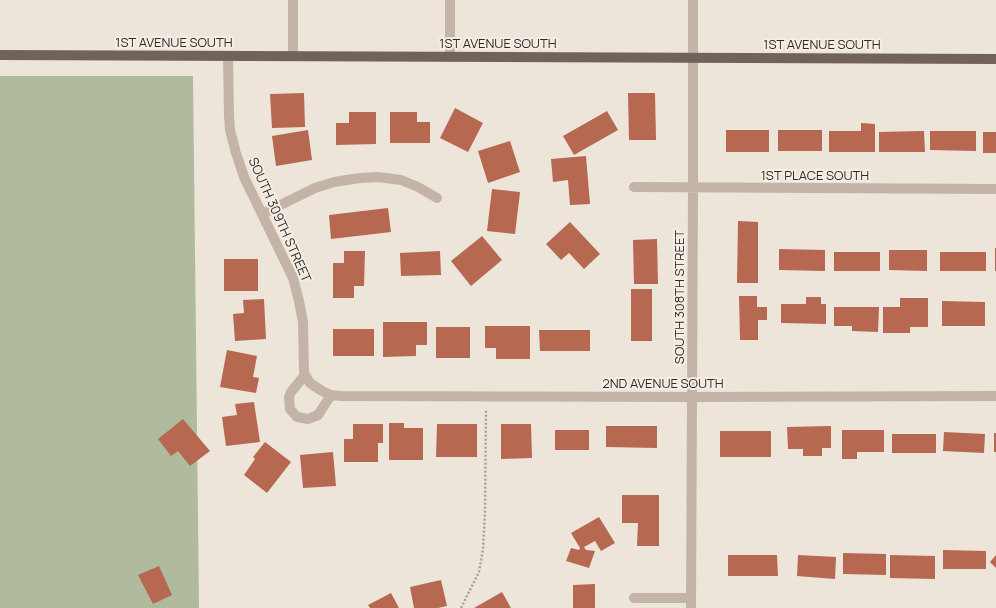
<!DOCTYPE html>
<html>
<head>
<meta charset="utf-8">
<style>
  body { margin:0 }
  canvas { display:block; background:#ede4da }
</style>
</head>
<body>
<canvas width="996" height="608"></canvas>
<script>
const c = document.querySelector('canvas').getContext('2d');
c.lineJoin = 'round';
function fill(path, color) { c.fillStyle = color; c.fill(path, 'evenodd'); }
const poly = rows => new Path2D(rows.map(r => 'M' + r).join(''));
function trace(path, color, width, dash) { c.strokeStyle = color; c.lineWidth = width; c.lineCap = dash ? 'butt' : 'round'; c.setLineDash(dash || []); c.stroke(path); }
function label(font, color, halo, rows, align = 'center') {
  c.font = font + ' Manrope,sans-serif'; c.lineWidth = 4; c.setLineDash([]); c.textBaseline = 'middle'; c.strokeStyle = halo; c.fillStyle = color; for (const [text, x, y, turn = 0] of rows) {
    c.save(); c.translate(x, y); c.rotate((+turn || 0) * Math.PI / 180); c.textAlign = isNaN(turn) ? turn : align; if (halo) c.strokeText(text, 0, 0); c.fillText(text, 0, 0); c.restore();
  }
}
const green = poly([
  [0,76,193,76,199,608,0,608]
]);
const building = poly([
  [304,93,305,127,272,128,270,94],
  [628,93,655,93,656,140,629,140],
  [455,108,483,123,468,152,440,138],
  [607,111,618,130,574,155,563,136],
  [349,112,376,112,376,144,336,145,336,123,349,123],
  [390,112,417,112,417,122,430,122,430,143,390,143],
  [861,123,875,124,875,152,829,152,829,131,861,131],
  [308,130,312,160,276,166,272,136],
  [726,130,769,130,769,152,726,152],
  [778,130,822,130,822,151,778,151],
  [924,131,925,152,879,152,879,132],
  [930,131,976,131,976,151,930,150],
  [983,132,996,132,996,153,983,153],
  [510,141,520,172,488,183,478,151],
  [586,156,590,204,570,205,568,180,553,182,551,159],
  [492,189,520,192,515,234,487,231],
  [388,208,391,232,331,239,329,215],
  [738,221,758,222,758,283,737,283],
  [570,222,600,254,584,269,569,253,561,260,546,244],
  [482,236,502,260,471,286,451,261],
  [657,239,658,284,634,284,633,240],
  [995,248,996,248,996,271,995,271],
  [779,249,825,250,825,271,779,270],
  [889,250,927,250,927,271,889,270],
  [344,251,365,251,364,286,354,286,354,298,333,298,333,263,344,263],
  [440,251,441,275,401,276,400,253],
  [834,252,880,252,880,271,834,271],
  [940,252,986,252,986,271,940,271],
  [224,259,258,259,258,291,224,291],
  [631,289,652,289,652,341,631,341],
  [739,296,757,296,757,307,767,307,767,320,758,320,758,340,740,340],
  [806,297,821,297,821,304,826,304,826,324,781,323,781,304,806,304],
  [900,298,928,298,928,327,910,327,910,333,883,333,883,307,900,307],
  [264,299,266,339,235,341,233,314,244,313,243,300],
  [942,301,985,302,985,326,942,326],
  [834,307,879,307,878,332,852,331,852,326,834,326],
  [383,322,427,322,427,345,416,345,416,356,383,357],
  [485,326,530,326,530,359,496,359,496,348,485,348],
  [436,327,470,327,470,358,436,358],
  [333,329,374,329,374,356,333,356],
  [539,330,590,330,590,351,540,351],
  [227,350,257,356,253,377,259,378,256,393,220,387],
  [254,402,260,442,226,446,222,417,237,415,235,404],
  [183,419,210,451,190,466,178,451,171,456,158,439],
  [389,423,404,423,404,428,423,428,423,460,389,460],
  [353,424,383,424,383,443,378,443,378,462,344,462,344,439,353,439],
  [437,424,477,424,477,457,436,457],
  [501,424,531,424,532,458,501,459],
  [606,426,657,426,657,448,606,447],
  [831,426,831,448,822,448,822,456,803,456,803,449,788,449,787,427],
  [555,430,589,430,589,450,555,450],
  [842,430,884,430,884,452,857,452,857,459,842,459],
  [720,431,771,431,771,457,720,457],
  [944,432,985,434,984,453,943,451],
  [994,433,996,433,996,452,994,452],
  [892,434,936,434,936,453,892,453],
  [265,442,291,462,267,493,244,475,255,459,253,457],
  [333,452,336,486,303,488,300,455],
  [622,495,659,495,659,546,637,546,638,523,622,523],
  [599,517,615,543,601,551,595,541,584,547,586,550,595,551,589,568,566,561,571,548,579,550,580,548,571,533],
  [943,550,986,551,986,569,943,569],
  [843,553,886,554,886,575,843,574],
  [728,555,777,555,778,576,728,576],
  [798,555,836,557,835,579,797,576],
  [890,555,935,556,935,579,890,578],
  [996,555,996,568,990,562],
  [159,566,172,595,153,604,138,575],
  [441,580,447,606,438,608,414,608,410,587],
  [595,584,595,608,573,608,573,585],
  [502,592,511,608,474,608],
  [391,593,399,608,370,608,368,605]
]);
const path = poly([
  [461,608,479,572,483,549,485,512,486,409]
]);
const minor = poly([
  [293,0,293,56],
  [450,0,450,57],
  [228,56,229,116,230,130,236,153,244,177,293,278,299,301,303,322,304,373,310,383,322,391,331,395,342,396,692,397,996,396],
  [634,187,996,189],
  [262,214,315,188,334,182,360,178,378,177,401,180,418,187,437,198],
  [305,375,291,392,289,397,290,409,297,417,308,419,318,415,331,395],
  [634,598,691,598],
  [691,608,693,188,693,0]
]);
const major = poly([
  [0,55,996,59]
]);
const streetNames = [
  ["1ST AVENUE SOUTH",174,43],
  ["1ST AVENUE SOUTH",498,44],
  ["1ST AVENUE SOUTH",822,45],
  ["1ST PLACE SOUTH",815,176],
  ["SOUTH 309TH STREET",279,220,66],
  ["SOUTH 308TH STREET",680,297,-90],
  ["2ND AVENUE SOUTH",663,384]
];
fill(green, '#b0ba9c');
fill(building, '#b66850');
trace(path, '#af9e92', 2.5, [2, 2]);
trace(minor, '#c4b4a8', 10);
trace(major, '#71625a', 10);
label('13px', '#312a27', '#f6eee5', streetNames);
</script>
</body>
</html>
